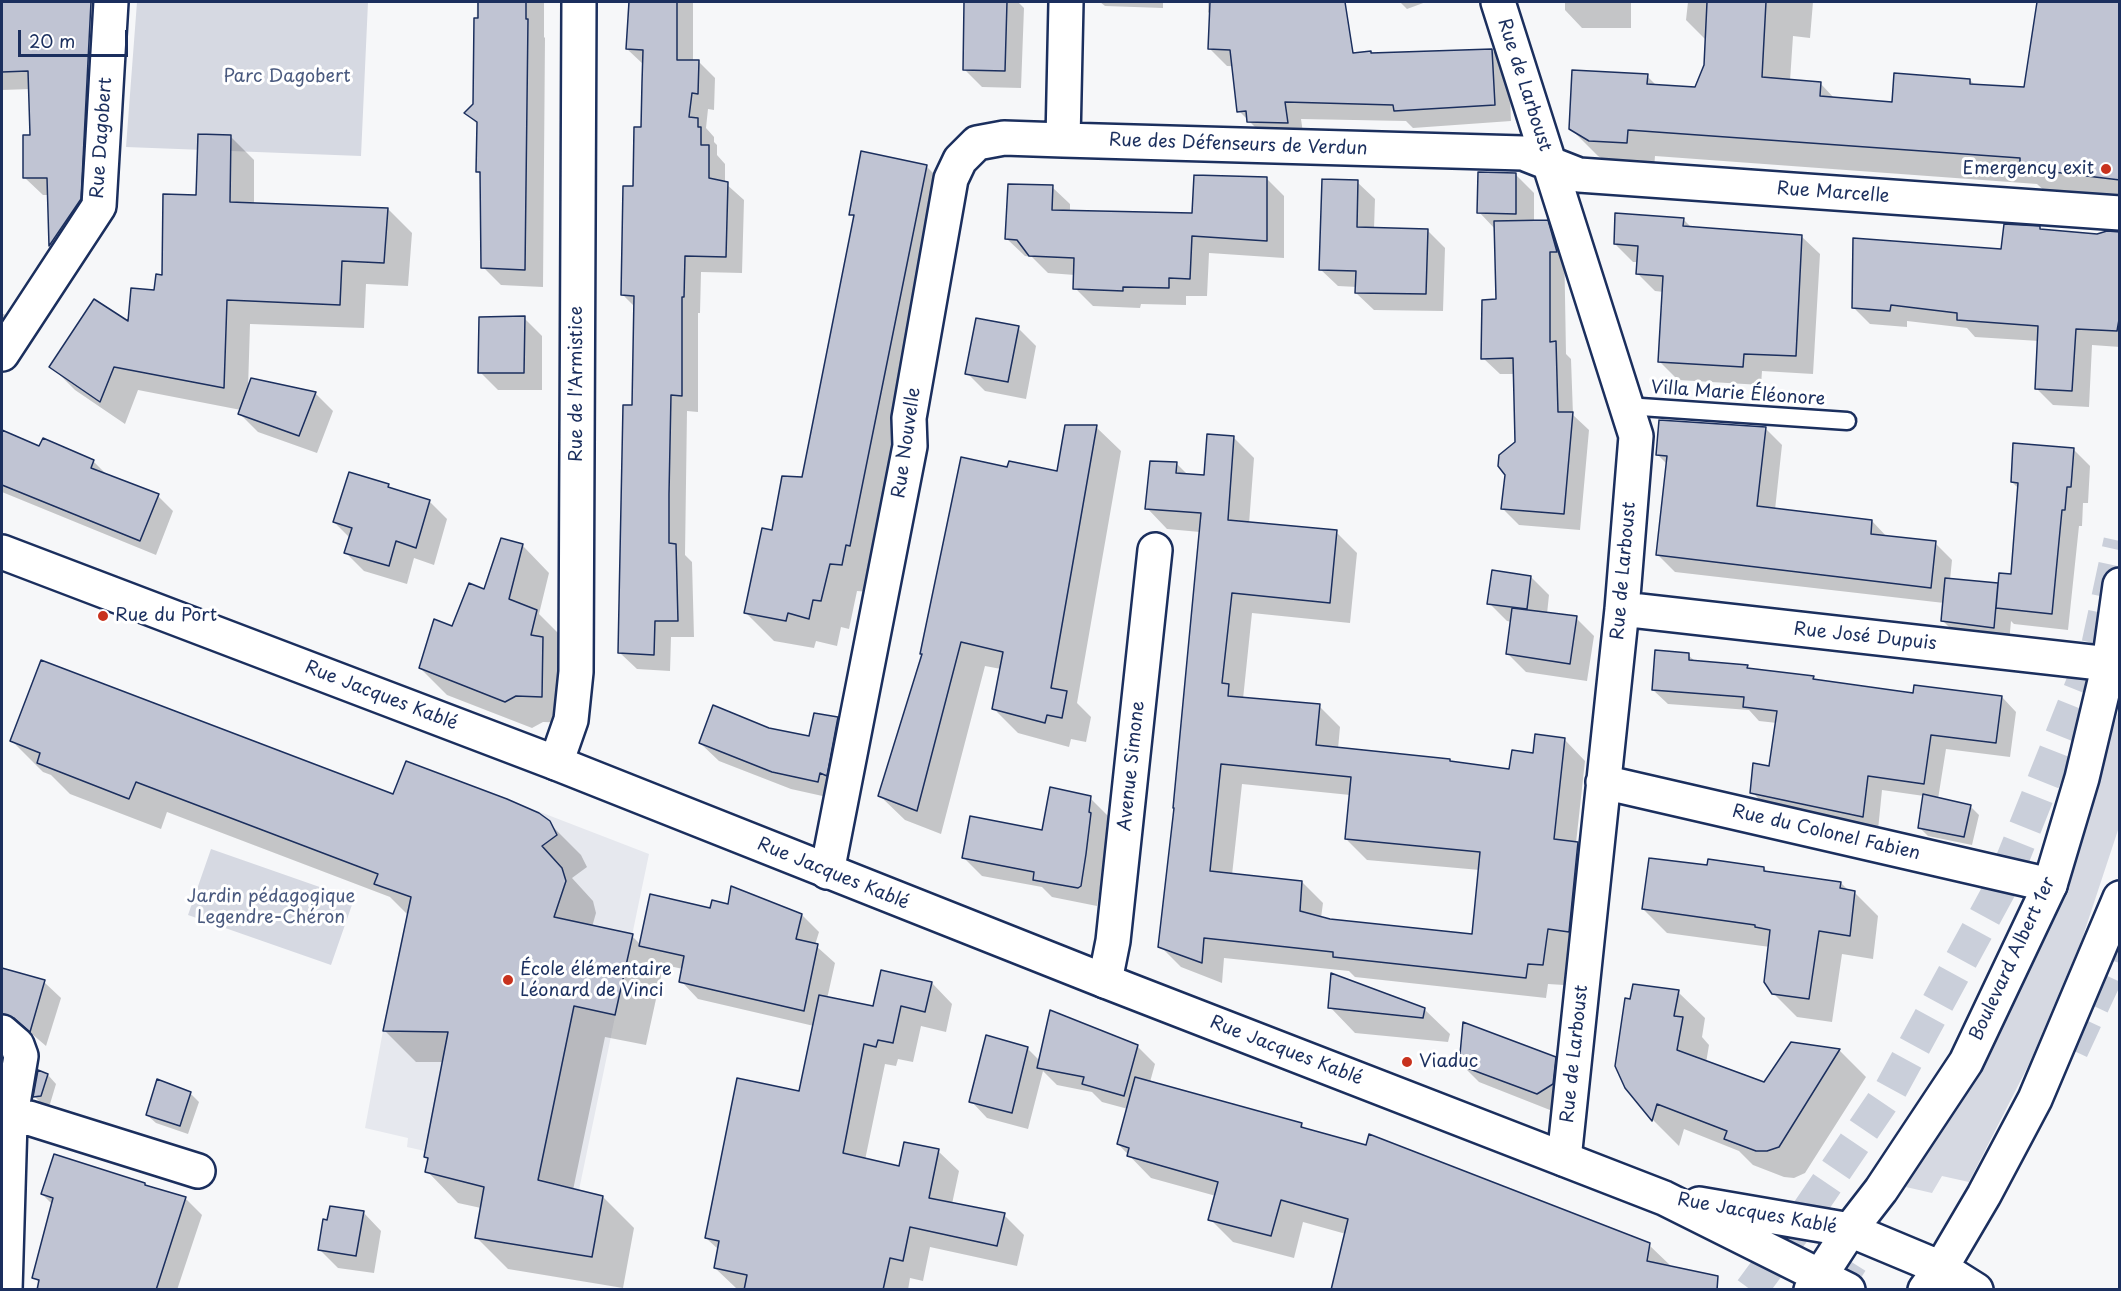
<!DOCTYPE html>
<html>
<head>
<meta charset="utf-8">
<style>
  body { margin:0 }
  #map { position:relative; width:2121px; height:1291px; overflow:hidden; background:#f6f7f9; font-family:"Playpen Sans",sans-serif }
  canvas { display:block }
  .frame { position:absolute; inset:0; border:3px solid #1b2f5e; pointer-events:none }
  .scale { position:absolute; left:18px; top:30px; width:110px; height:27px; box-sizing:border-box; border:3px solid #1b2f5e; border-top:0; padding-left:8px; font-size:18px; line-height:21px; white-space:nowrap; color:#1b2f5e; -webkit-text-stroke:4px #fff; paint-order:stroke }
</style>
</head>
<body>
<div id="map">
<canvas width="2121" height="1291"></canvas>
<div class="frame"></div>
<div class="scale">20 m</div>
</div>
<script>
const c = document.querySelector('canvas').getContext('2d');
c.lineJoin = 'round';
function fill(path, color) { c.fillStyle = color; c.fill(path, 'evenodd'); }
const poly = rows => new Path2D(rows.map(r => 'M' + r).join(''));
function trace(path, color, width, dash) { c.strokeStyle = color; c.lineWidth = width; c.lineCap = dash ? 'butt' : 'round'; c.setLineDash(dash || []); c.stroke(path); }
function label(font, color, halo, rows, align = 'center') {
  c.font = font + ' "Playpen Sans",sans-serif'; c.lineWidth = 6; c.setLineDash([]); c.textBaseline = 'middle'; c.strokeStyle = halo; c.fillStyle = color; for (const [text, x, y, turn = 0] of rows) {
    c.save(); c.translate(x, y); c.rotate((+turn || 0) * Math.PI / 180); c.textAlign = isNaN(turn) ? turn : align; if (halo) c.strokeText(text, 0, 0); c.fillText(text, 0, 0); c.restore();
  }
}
const built = poly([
  [439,773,649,854,579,1190,501,1168,407,1147,408,1138,365,1128,390,993,417,866,419,826]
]);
const green = poly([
  [137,2,368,2,361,156,126,147],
  [2119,709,2119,827,2082,939,2029,1064,1969,1182,1942,1176,1932,1193,1906,1187,1958,1102,2085,819],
  [211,849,354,899,331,965,188,915]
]);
const shadow = poly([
  [2,2,108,2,98,217,68,262,51,245,49,195,43,195,25,178,31,137,30,89,2,90],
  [477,2,544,2,544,37,545,38,543,287,501,285,483,267,481,175,478,172,478,125,466,113,475,105],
  [628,2,693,2,693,62,699,62,715,78,714,110,708,109,706,128,714,137,714,142,717,145,717,155,725,164,725,183,744,200,742,273,701,272,700,313,698,313,698,412,687,411,685,555,692,562,694,637,671,637,670,671,637,669,620,653,633,407,635,307,623,295,643,129,644,65,627,49],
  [965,2,1018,2,1024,8,1021,88,982,87,964,69],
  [1100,2,1163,2,1163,8,1105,6],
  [1208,2,1342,2,1346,31,1251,67,1227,66,1210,49,1211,15,1208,12],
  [1400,2,1426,2,1407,9],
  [1565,2,1631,2,1631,28,1582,28,1565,10],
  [1688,2,1813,2,1810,38,1793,36,1790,81,1820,83,1835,99,1893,103,1970,80,1975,85,2026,89,2038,2,2120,2,2120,203,2049,195,2037,184,1655,156,1654,169,1617,167,1598,156,1570,128,1647,76,1658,87,1696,89,1705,65,1707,41,1686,20],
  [1492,50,1509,67,1511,121,1413,128,1406,121,1301,119,1304,140,1266,138,1239,111,1372,54],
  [230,136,254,160,254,204,388,209,412,233,408,286,366,284,364,328,250,324,248,389,315,393,333,411,317,453,258,432,240,414,241,410,138,390,125,424,75,390,51,366,129,324,155,292,197,196],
  [926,166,954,194,870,592,857,591,849,629,841,627,837,646,816,641,814,648,774,641,746,613,773,532,803,479,855,218,851,214],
  [1516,175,1534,193,1534,222,1547,222,1564,238,1566,354,1571,359,1573,415,1589,430,1580,530,1519,525,1503,509,1516,443,1514,374,1500,374,1483,358,1497,301,1496,230,1479,212],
  [1267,179,1284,196,1284,258,1209,253,1207,296,1186,296,1186,305,1141,304,1140,308,1093,306,1075,288,1075,275,1048,273,1032,257,1025,256,1007,239,1052,187,1070,204,1070,212,1194,214],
  [1357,182,1375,199,1374,229,1427,230,1445,248,1443,311,1374,310,1356,293,1357,287,1338,286,1320,269],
  [1683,219,1692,228,1801,236,1820,254,1813,374,1762,371,1761,385,1678,380,1660,362,1664,292,1655,291,1637,273,1638,262,1633,262,1615,244],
  [2039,228,2042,231,2120,236,2120,347,2092,345,2089,407,2053,405,2036,388,2039,341,1975,337,1967,328,1907,321,1907,327,1870,324,1853,307,2003,250],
  [2,314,4,314,22,332,2,362],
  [524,318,542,336,542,390,498,390,480,372],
  [1018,328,1036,346,1026,399,985,391,967,373],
  [1096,427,1121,451,1077,703,1091,717,1086,742,1071,739,1069,747,1018,733,993,708,1001,669,985,666,941,834,905,820,880,796,1008,469,1059,473],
  [1765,428,1782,445,1775,510,1872,521,1888,538,1935,543,1952,560,1950,580,1997,585,1999,587,2012,576,2019,489,2012,482,2073,449,2090,466,2088,503,2083,503,2082,526,2079,526,2068,630,2014,624,2011,621,2009,643,1959,637,1942,620,1944,603,1675,572,1658,555,1667,464,1658,455],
  [2,432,40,448,93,461,109,477,158,496,173,511,156,555,2,492],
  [1233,437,1254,458,1249,524,1336,532,1357,553,1350,623,1252,613,1243,699,1319,706,1340,727,1338,749,1450,760,1452,763,1510,770,1534,755,1565,740,1585,761,1576,843,1598,864,1589,952,1569,949,1564,985,1548,984,1546,998,1355,977,1349,971,1224,958,1222,983,1181,967,1160,946,1176,810,1200,532,1167,529,1147,508,1177,464,1188,475,1205,477],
  [1242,784,1350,795,1346,839,1367,860,1480,870,1473,936,1321,918,1323,903,1302,882,1232,875],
  [388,486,393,490,429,501,447,519,434,565,414,558,407,584,364,571,346,553,350,538,334,522],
  [502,540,523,546,549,573,539,614,563,638,559,655,569,666,569,723,543,722,532,728,447,695,420,668,485,591],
  [1531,577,1549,595,1547,614,1576,618,1594,636,1587,681,1526,672,1508,654,1512,622,1507,621,1489,603],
  [1688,655,1696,662,1747,666,1751,670,1813,677,1817,681,1914,695,2002,697,2016,712,2010,757,1946,749,1938,799,1970,806,1979,815,1972,845,1928,836,1919,827,1924,796,1882,790,1878,830,1767,807,1752,792,1771,767,1777,723,1759,721,1749,710,1668,704,1653,690],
  [837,719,855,737,836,799,791,789,719,761,700,743,769,729,811,738],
  [12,741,393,796,549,823,581,855,587,867,572,878,593,901,596,913,592,927,632,936,641,945,712,909,729,906,802,915,819,932,815,945,835,963,827,999,874,1008,932,983,952,1004,946,1032,921,1026,913,1062,898,1059,896,1066,885,1064,865,1160,900,1168,938,1151,959,1171,952,1204,1004,1215,1024,1235,1017,1266,930,1247,923,1281,910,1278,908,1290,736,1288,715,1268,719,1250,706,1238,800,1093,814,1026,698,999,681,981,683,969,660,964,663,967,646,1045,605,1037,573,1190,603,1197,634,1228,623,1288,508,1269,476,1237,481,1208,458,1203,427,1171,429,1160,426,1157,444,1062,416,1062,384,1030,408,915,390,897,167,812,161,829,70,794,51,775,43,772],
  [1090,798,1108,816,1106,830,1109,832,1097,906,1052,897,1042,887,982,876,964,858,1043,832],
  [1708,867,1764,868,1768,873,1841,883,1849,891,1854,892,1878,916,1873,959,1842,954,1832,1022,1797,1017,1773,993,1770,947,1667,933,1643,909],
  [2,970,44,982,61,998,46,1046,32,1034,22,1029,2,1041],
  [1678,992,1705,1018,1702,1037,1709,1045,1706,1063,1765,1084,1792,1044,1839,1050,1866,1077,1805,1173,1794,1178,1784,1177,1753,1165,1739,1151,1684,1129,1679,1146,1653,1120,1626,1087],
  [1330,1007,1424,1009,1450,1034,1448,1042,1355,1033],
  [1137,1046,1155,1064,1150,1082,1301,1125,1306,1130,1649,1245,1672,1267,1346,1234,1303,1222,1294,1258,1233,1242,1210,1219,1216,1196,1151,1178,1118,1144,1128,1109,1102,1102,1092,1092,1057,1085,1043,1071,1028,1129,987,1118,971,1101,1027,1048,1040,1061],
  [1555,1058,1573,1076,1555,1112,1479,1082,1461,1064],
  [39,1072,48,1075,56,1084,50,1104,43,1105,35,1097],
  [190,1093,199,1102,188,1134,156,1123,147,1115],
  [145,1185,147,1187,185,1198,202,1215,177,1290,39,1290,40,1284,34,1277,53,1205,42,1194],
  [363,1212,381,1231,374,1273,338,1268,320,1250,329,1221]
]);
const building = poly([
  [2,2,91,2,81,199,49,246,47,178,23,178,23,135,30,135,28,71,2,72,2,2],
  [478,2,526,2,526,19,528,19,525,270,481,268,480,172,476,172,477,122,464,113,473,104,474,18,478,18,478,2],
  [629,2,677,2,677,60,699,60,698,94,692,93,689,117,698,118,698,127,701,127,701,145,709,145,709,178,728,182,726,257,685,256,684,297,682,297,682,396,671,395,669,494,669,543,676,544,678,621,655,621,654,655,618,653,623,405,632,405,634,296,621,295,623,186,633,186,634,127,641,127,642,82,643,50,626,49,629,2],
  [964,2,1007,2,1005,71,963,70,964,2],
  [1210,2,1345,2,1353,53,1371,51,1371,53,1492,49,1495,105,1394,111,1393,105,1285,102,1288,123,1247,122,1246,111,1237,112,1230,50,1208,49,1210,2],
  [1707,2,1766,2,1762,77,1821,82,1820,96,1892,102,1894,73,1970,79,1970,84,2024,87,2037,2,2120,2,2120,180,2020,168,2020,158,1628,130,1627,143,1589,141,1569,129,1572,70,1648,74,1647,84,1695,87,1704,65,1707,2],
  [198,134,231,135,230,202,388,208,384,263,342,261,340,305,227,300,224,388,114,367,100,402,49,367,94,299,128,321,131,288,154,290,156,274,162,275,163,194,196,195,198,134],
  [861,151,927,165,850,546,846,545,842,565,830,564,821,601,813,600,809,619,788,613,786,621,744,613,762,528,772,530,782,476,802,477,854,215,849,215,861,151],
  [1478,172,1516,173,1516,214,1477,213,1478,172],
  [1194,175,1267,177,1267,241,1192,236,1190,279,1169,278,1169,288,1123,287,1123,291,1073,289,1074,258,1029,256,1017,240,1005,239,1008,184,1053,185,1052,210,1192,213,1194,175],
  [1322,179,1358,180,1357,227,1428,229,1426,294,1355,293,1356,271,1319,270,1322,179],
  [1615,213,1684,218,1683,226,1802,235,1796,356,1744,354,1743,367,1658,362,1663,276,1636,274,1638,246,1614,244,1615,213],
  [1548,220,1557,252,1550,252,1550,342,1556,341,1558,412,1573,412,1564,514,1501,509,1505,475,1498,466,1499,455,1515,442,1513,358,1481,359,1482,300,1496,299,1494,221,1548,220],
  [2004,224,2040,226,2040,229,2097,234,2107,231,2120,232,2120,314,2117,331,2076,329,2072,391,2035,389,2038,326,1957,320,1957,313,1891,305,1890,311,1852,308,1853,238,2001,249,2004,224],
  [525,316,524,373,478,373,479,317,525,316],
  [976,318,1019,326,1008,382,965,374,976,318],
  [251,378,316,392,299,436,238,414,251,378],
  [1659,420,1766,427,1757,506,1872,520,1871,534,1936,541,1931,588,1656,555,1667,456,1656,455,1659,420],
  [1065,425,1097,425,1051,688,1067,691,1062,718,1047,715,1045,723,992,709,1003,652,961,642,917,811,878,796,922,654,920,654,961,457,1007,467,1009,461,1057,471,1065,425],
  [2,430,39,446,43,438,94,460,91,468,159,494,140,541,2,485,2,430],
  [1207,434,1234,436,1228,520,1337,530,1330,603,1232,593,1222,683,1229,684,1228,696,1320,704,1316,745,1450,759,1450,761,1509,769,1512,750,1533,753,1535,734,1565,738,1554,839,1578,842,1569,932,1548,929,1543,965,1528,964,1526,978,1333,957,1333,952,1204,938,1202,963,1158,947,1174,808,1173,808,1201,513,1145,509,1150,461,1177,462,1176,473,1204,475,1207,434],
  [1221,764,1351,777,1345,839,1480,852,1472,934,1330,919,1300,911,1302,881,1210,871,1221,764],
  [2013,443,2074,448,2071,487,2067,487,2065,510,2062,510,2052,614,1996,608,1999,573,2011,574,2018,483,2011,482,2013,443],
  [349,472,389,484,388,487,430,500,416,548,396,541,389,566,344,553,352,528,333,522,349,472],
  [501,538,523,544,509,599,537,610,531,635,543,637,542,697,516,696,505,702,419,668,434,619,452,626,469,583,484,589,501,538],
  [1492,570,1531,576,1527,609,1487,604,1492,570],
  [1945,578,1998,583,1994,628,1941,621,1945,578],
  [1512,608,1577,616,1570,664,1506,654,1512,608],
  [1655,650,1689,653,1689,660,1748,665,1747,668,1814,676,1813,679,1913,693,1914,685,2002,696,1996,743,1931,735,1924,784,1868,776,1863,817,1750,793,1753,763,1769,766,1777,711,1743,707,1744,697,1652,690,1655,650],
  [41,660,393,794,406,761,507,799,539,813,550,821,557,835,542,846,562,868,566,881,554,917,633,934,615,1015,574,1006,538,1180,603,1196,592,1257,475,1238,484,1187,425,1172,428,1158,424,1157,448,1032,383,1031,411,897,374,884,378,874,136,782,129,799,37,763,40,753,10,741,41,660],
  [713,705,769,728,809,736,814,713,838,717,827,776,820,773,818,782,772,772,699,743,713,705],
  [1050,787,1091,796,1089,812,1091,813,1086,854,1081,886,1078,888,1033,880,1034,872,962,858,970,816,1042,830,1050,787],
  [1923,794,1971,805,1964,837,1918,828,1923,794],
  [1649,858,1707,865,1708,859,1764,867,1764,871,1841,882,1840,888,1855,891,1850,936,1819,931,1809,999,1772,994,1764,982,1770,930,1755,927,1755,925,1642,909,1649,858],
  [731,886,802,914,796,939,818,944,804,1011,679,982,684,956,639,946,650,894,710,908,712,900,728,904,731,886],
  [2,968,45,980,30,1032,14,1018,2,1014,2,968],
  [881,970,932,982,925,1012,901,1006,893,1043,878,1040,876,1047,864,1044,843,1153,899,1166,904,1142,939,1149,929,1198,1005,1213,997,1246,910,1227,903,1261,890,1258,883,1290,744,1290,747,1275,714,1268,719,1241,705,1238,737,1078,799,1091,819,995,873,1006,881,970],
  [1331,973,1425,1008,1423,1018,1328,1008,1331,973],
  [1633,984,1679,990,1674,1016,1683,1017,1677,1050,1764,1082,1791,1042,1840,1049,1779,1147,1767,1151,1756,1151,1724,1139,1727,1131,1657,1104,1652,1121,1625,1088,1615,1066,1625,998,1630,999,1633,984],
  [1050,1010,1138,1045,1124,1096,1082,1084,1084,1077,1037,1068,1050,1010],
  [1463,1022,1556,1057,1553,1084,1537,1094,1459,1065,1463,1022],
  [986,1035,1028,1047,1012,1113,969,1102,986,1035],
  [38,1070,48,1074,41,1096,33,1097,38,1070],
  [1135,1077,1302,1123,1301,1127,1366,1145,1369,1134,1650,1243,1647,1261,1718,1276,1717,1290,1331,1290,1348,1219,1281,1200,1271,1236,1208,1220,1218,1182,1127,1156,1129,1148,1117,1144,1135,1077],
  [157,1079,191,1092,180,1126,146,1115,157,1079],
  [54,1154,145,1183,145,1185,186,1197,156,1290,37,1290,39,1280,32,1278,53,1198,41,1194,54,1154],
  [330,1206,364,1211,356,1256,318,1250,323,1219,327,1220,330,1206]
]);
const highwayTunnel = poly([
  [2072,1050,2111,966,2120,938],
  [1751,1290,1795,1230,1891,1089,2003,883,2098,644,2120,541],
  [1834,1290,1882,1213]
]);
const lane = poly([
  [1626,406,1847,421]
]);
const street = poly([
  [1066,2,1063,140,1523,153,1579,175,2120,213],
  [1498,2,1636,436,1622,609,1564,1159],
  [2,354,99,206,111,2],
  [1622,609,2109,664],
  [556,763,571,720,576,672,579,2],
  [1603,782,2050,885],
  [827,872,910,446,909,418,951,179,960,160,977,143,1004,138,1063,140],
  [1105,981,1113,941,1155,550],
  [2,1032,17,1045,21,1056,10,1121,5,1290],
  [2,1119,10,1121,29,1118,198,1171]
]);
const secondary = poly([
  [2,552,556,763,1105,981,1664,1198,1848,1290],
  [1699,1204,1850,1230,1941,1268,1976,1290],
  [1850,1230,1881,1190,1966,1062,2050,885,2082,778,2109,664,2120,585],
  [1941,1268,1984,1195,2035,1099,2120,898]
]);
const primary = poly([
  [1811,1290,1850,1230],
  [1925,1290,1941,1268]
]);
const markers = [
  [2106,169,6,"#c8321e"],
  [103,616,6,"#c8321e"],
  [508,980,6,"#c8321e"],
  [1407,1062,6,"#c8321e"]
];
const parkNames = [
  ["Parc Dagobert",287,77],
  ["Jardin pédagogique",271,897],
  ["Legendre-Chéron",271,918]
];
const streetNames = [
  ["Rue de Larboust",1524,85,72],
  ["Rue Dagobert",102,138,-86],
  ["Rue des Défenseurs de Verdun",1238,145,2],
  ["Rue Marcelle",1833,193,4],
  ["Rue de l'Armistice",577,384,-90],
  ["Villa Marie Éléonore",1738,394,4],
  ["Rue Nouvelle",907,443,-82],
  ["Rue de Larboust",1624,571,-85],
  ["Rue José Dupuis",1865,637,6],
  ["Rue Jacques Kablé",381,696,21],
  ["Avenue Simone",1132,766,-84],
  ["Rue du Colonel Fabien",1826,833,13],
  ["Rue Jacques Kablé",833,874,22],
  ["Boulevard Albert 1er",2013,959,-65],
  ["Rue Jacques Kablé",1286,1051,21],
  ["Rue de Larboust",1575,1054,-84],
  ["Rue Jacques Kablé",1757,1214,10]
];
const poiNames = [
  ["Emergency exit",2094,169,"right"],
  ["Rue du Port",115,616],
  ["École élémentaire",520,970],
  ["Léonard de Vinci",520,991],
  ["Viaduc",1419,1062]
];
fill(built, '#e6e8ee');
fill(green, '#d6d9e2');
fill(shadow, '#0003');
fill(building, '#c0c4d3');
trace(building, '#1b2f5e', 1.5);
trace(highwayTunnel, '#cacfda', 33, [33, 16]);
trace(lane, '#1b2f5e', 21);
trace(street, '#1b2f5e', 38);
trace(secondary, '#1b2f5e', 38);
trace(primary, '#1b2f5e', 38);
trace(lane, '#fff', 16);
trace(street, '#fff', 33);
trace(secondary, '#fff', 33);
trace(primary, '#fff', 33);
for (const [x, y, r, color] of markers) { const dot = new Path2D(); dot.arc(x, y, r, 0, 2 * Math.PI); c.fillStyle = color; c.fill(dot); trace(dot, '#fff', 2); }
label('18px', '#4a5a7f', '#fff', parkNames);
label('18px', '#1b2f5e', '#fff', streetNames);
label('18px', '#1b2f5e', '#fff', poiNames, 'left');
</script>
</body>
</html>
